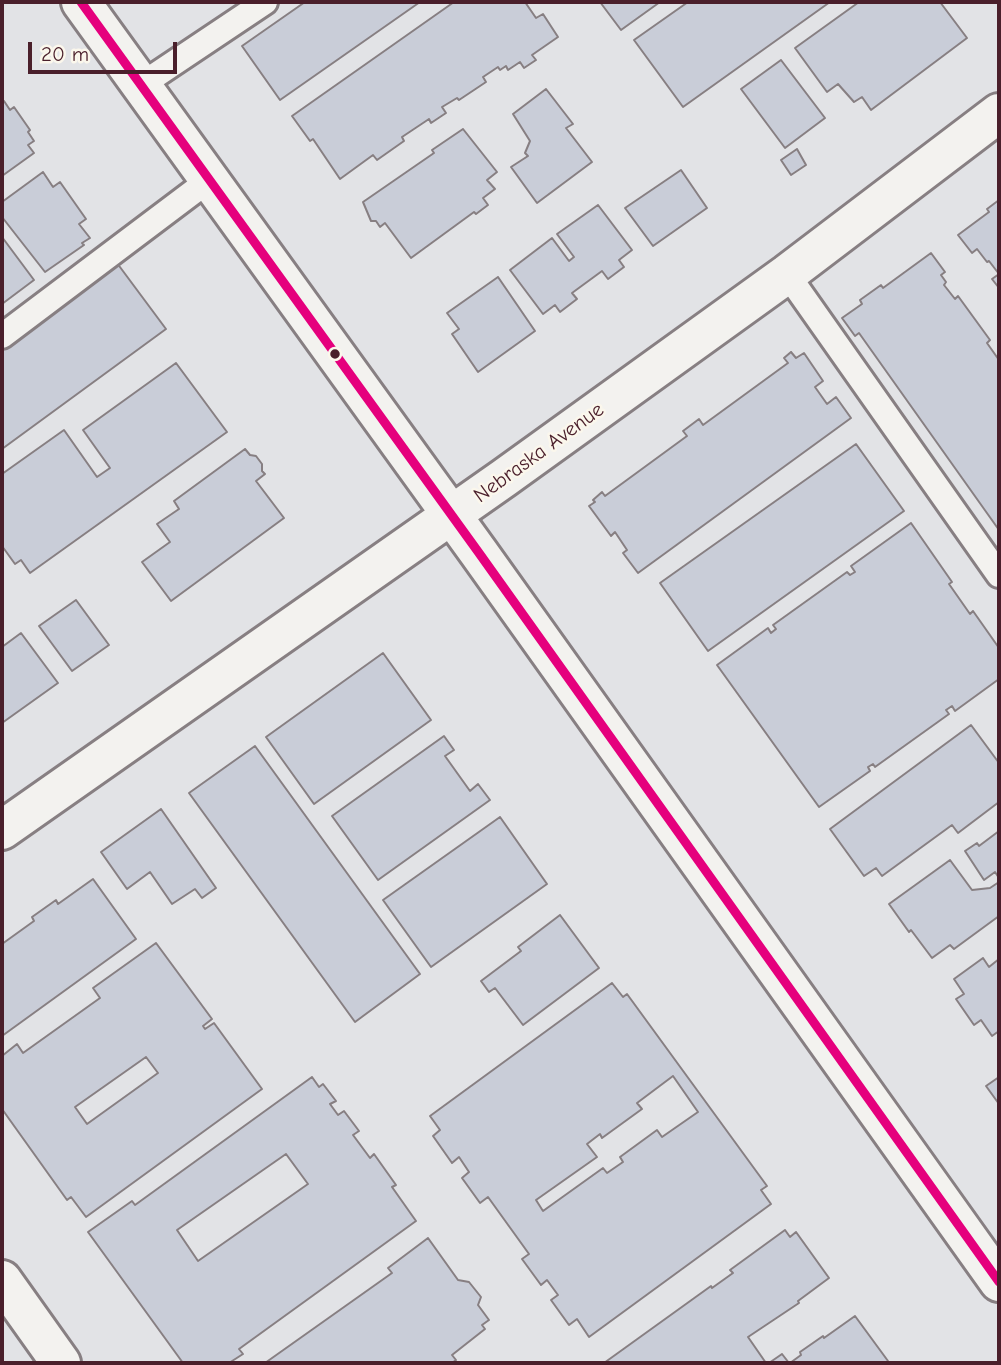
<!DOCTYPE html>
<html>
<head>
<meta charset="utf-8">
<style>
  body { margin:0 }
  #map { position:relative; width:1001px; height:1365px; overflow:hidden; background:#e2e3e6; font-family:"Comic Neue",sans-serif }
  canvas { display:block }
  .frame { position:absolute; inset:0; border:4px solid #4a1f2b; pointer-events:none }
  .scale { position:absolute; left:28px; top:42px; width:149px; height:32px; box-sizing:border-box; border:4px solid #4a1f2b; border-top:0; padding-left:9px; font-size:21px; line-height:24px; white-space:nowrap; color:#4a1f2b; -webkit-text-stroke:5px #fbf7ec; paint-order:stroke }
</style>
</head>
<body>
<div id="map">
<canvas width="1001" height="1365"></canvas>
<div class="frame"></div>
<div class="scale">20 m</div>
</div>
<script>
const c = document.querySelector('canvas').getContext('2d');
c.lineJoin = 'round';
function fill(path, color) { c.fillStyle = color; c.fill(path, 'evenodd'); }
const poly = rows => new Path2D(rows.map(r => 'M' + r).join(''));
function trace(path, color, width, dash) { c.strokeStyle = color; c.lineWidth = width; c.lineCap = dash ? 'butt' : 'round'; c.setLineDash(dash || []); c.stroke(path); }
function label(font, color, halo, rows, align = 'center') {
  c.font = font + ' "Comic Neue",sans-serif'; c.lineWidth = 5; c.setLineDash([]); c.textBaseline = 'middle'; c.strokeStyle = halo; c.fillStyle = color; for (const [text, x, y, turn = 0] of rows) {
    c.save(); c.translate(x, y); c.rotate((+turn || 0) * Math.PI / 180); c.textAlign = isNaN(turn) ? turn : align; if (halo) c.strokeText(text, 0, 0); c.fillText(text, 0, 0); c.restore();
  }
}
const building = poly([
  [305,2,420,2,280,100,242,46,305,2],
  [454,2,525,2,536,18,543,14,558,37,532,55,536,60,524,68,520,62,508,70,506,66,500,70,498,67,483,77,486,82,459,100,457,98,442,107,446,113,431,123,429,119,402,137,404,141,377,160,373,155,340,179,313,139,310,141,292,116,454,2],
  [600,2,660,2,621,30,600,2],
  [688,2,830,2,683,107,634,40,688,2],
  [859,2,940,2,967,38,871,110,862,97,854,102,838,84,827,92,795,48,859,2],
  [781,60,825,118,785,148,741,89,781,60],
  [546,89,573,124,566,128,592,162,537,203,511,167,528,156,525,153,530,141,513,114,546,89],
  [4,101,10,110,14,107,30,130,28,132,34,141,28,145,34,153,2,176,2,102,4,101],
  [463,129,497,172,487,180,495,189,483,198,488,205,476,214,474,212,411,258,385,223,380,227,376,221,371,221,363,202,434,153,432,150,463,129],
  [797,149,806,165,791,175,781,160,797,149],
  [681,170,707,208,653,246,625,208,681,170],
  [43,172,53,187,60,182,86,219,79,224,90,238,82,243,84,245,45,272,2,217,2,202,43,172],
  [999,200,999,288,992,279,999,274,989,261,987,262,977,249,972,253,958,235,989,212,987,209,999,200],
  [598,205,632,250,619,260,624,267,608,279,602,271,572,293,577,299,560,312,555,305,543,314,510,270,552,238,569,261,574,257,557,234,598,205],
  [2,237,34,280,2,304,2,237],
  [931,253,945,272,941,275,946,282,944,285,955,299,958,296,990,340,987,343,999,360,999,530,859,333,855,336,842,318,862,304,860,300,881,285,883,288,931,253],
  [114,259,166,329,2,449,2,341,114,259],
  [498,277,535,331,478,372,452,334,459,329,447,313,498,277],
  [791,352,796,358,804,353,823,381,815,387,827,404,836,397,851,418,638,573,623,553,627,550,615,532,611,536,589,506,595,502,593,500,602,492,605,496,687,436,683,431,699,419,703,425,788,363,784,358,791,352],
  [176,363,227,432,30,573,21,560,15,564,2,546,2,474,64,430,97,477,110,468,83,430,176,363],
  [856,444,904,511,708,651,660,583,856,444],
  [245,449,250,455,256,456,262,464,262,471,265,474,256,481,284,518,171,601,142,562,170,542,157,524,179,509,174,501,245,449],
  [911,523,952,582,949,584,970,614,973,611,999,648,999,679,955,711,952,706,946,710,949,714,875,767,873,764,868,767,870,771,819,807,717,665,768,628,771,633,776,629,773,625,847,572,850,575,855,572,851,566,911,523],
  [76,600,109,645,72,671,39,626,76,600],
  [21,633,58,683,2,723,2,647,21,633],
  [383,653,431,720,314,804,266,737,383,653],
  [971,725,999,763,999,802,958,833,952,825,882,876,876,868,864,876,830,829,971,725],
  [444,736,454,750,445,756,470,791,478,784,490,800,378,880,332,816,444,736],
  [255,746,420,974,355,1022,189,793,255,746],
  [161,809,216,888,202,898,195,889,172,904,150,872,127,889,101,852,161,809],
  [500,817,547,884,431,967,383,900,500,817],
  [999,831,999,878,995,872,984,880,965,851,977,843,979,846,999,831],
  [950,860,972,890,990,888,999,882,999,916,954,949,950,945,932,958,911,930,909,932,889,904,950,860],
  [93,879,136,939,2,1036,2,944,34,921,32,917,56,900,58,904,93,879],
  [560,915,599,968,523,1025,495,988,489,992,481,981,521,951,518,947,560,915],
  [156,943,212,1019,203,1026,205,1029,214,1023,262,1089,86,1217,71,1197,67,1200,2,1109,2,1056,17,1044,23,1053,100,998,93,988,156,943],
  [146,1057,158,1073,87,1124,75,1107,146,1057],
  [983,958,989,967,999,959,999,1031,992,1036,981,1020,974,1025,956,999,964,994,954,979,983,958],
  [612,983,623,997,627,994,767,1186,761,1190,771,1204,589,1337,577,1319,569,1325,551,1300,558,1295,547,1280,541,1285,522,1259,529,1254,488,1197,480,1203,462,1178,469,1172,459,1157,452,1163,433,1136,440,1130,430,1116,612,983],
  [673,1076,698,1112,662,1137,657,1130,620,1157,623,1162,607,1173,603,1168,543,1211,536,1200,597,1157,587,1144,600,1134,602,1138,642,1109,637,1103,673,1076],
  [312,1077,319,1087,323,1084,336,1101,330,1104,338,1115,344,1111,359,1131,353,1135,370,1158,374,1154,396,1185,392,1187,416,1221,239,1349,243,1354,229,1363,183,1363,88,1232,132,1201,135,1205,312,1077],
  [286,1154,308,1184,198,1261,177,1230,286,1154],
  [999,1077,999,1104,986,1086,999,1077],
  [785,1230,790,1237,796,1232,829,1278,798,1301,799,1303,748,1337,766,1363,604,1363,711,1286,712,1288,733,1273,730,1270,785,1230],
  [428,1238,458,1280,469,1282,481,1297,478,1305,489,1320,482,1325,485,1329,452,1355,456,1360,452,1363,265,1363,392,1273,388,1268,428,1238],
  [855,1316,888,1361,885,1363,790,1363,801,1355,800,1352,823,1336,824,1338,855,1316],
  [782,1354,789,1363,769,1363,782,1354]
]);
const lane = poly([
  [141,85,265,2],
  [787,274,999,575],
  [2,336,209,180]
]);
const street = poly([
  [2,830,504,478,787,274,999,113],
  [2,1280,61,1363]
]);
const secondary = poly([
  [81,2,479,553,999,1282]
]);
const bus1 = poly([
  [81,2,479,553,999,1282]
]);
const markers = [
  [335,354,6,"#4a1f2b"]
];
const streetNames = [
  ["Nebraska Avenue",539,453,-36]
];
fill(building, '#c9cdd8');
trace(building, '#877f82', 2);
trace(lane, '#877f82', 30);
trace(street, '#877f82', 44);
trace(secondary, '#877f82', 44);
trace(lane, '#f3f2ef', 24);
trace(street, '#f3f2ef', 38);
trace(secondary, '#f3f2ef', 38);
trace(bus1, '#e5007d', 9);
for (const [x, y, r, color] of markers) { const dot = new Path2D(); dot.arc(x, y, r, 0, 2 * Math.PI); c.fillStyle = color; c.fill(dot); trace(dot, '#fbf7ec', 2.5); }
label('21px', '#4a1f2b', '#fbf7ec', streetNames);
</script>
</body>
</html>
